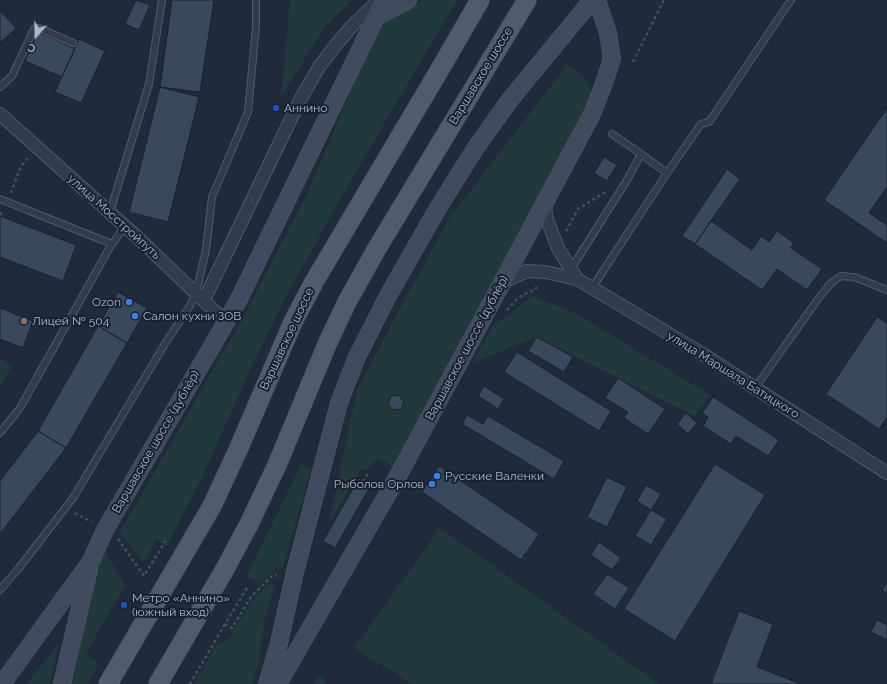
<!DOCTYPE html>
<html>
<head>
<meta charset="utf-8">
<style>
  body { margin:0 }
  #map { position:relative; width:887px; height:684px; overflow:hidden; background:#1f2a3b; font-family:Raleway,sans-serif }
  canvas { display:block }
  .north { position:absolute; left:16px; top:16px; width:40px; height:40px; -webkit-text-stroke:3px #182130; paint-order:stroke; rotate:200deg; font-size:11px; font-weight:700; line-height:16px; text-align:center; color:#adb7c8 }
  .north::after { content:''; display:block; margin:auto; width:14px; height:18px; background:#adb7c8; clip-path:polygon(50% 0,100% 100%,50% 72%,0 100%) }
</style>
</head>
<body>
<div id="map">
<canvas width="887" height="684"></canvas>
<div class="north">С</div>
</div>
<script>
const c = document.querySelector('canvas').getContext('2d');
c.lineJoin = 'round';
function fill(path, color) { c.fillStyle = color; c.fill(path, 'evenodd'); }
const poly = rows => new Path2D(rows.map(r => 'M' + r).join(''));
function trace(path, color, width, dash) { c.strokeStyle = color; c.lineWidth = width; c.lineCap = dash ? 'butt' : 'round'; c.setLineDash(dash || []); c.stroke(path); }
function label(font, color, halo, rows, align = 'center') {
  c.font = font + ' Raleway,sans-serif'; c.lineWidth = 4; c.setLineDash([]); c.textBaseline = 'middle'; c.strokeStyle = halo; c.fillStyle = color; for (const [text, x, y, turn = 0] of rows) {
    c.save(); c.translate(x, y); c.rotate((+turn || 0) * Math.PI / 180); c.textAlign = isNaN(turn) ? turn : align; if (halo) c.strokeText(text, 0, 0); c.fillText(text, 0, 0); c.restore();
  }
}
const green = poly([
  [290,0,353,0,325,27,281,97],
  [424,0,457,0,350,182,287,295,252,366,204,473,167,546,156,540,144,561,141,560,120,532,244,316,308,192,379,24],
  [567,65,582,75,592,93,572,136,396,468,377,457,368,470,361,470,329,523,357,389,449,218],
  [533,296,577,314,710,395,695,416,537,337,472,363,493,326],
  [0,359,12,366,0,387],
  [301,464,311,469,283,568,276,568,261,583,247,576],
  [440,528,659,684,412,684,354,648],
  [105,551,125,585,86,654,99,663,88,684,72,684,98,564],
  [269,584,275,584,265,618,259,662,252,684,194,684,217,644,229,639,252,600],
  [59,643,50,684,27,684],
  [318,675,326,680,324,684,313,684]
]);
const building = poly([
  [136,0,150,5,139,30,125,24,136,0],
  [172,0,214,0,200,92,160,87,172,0],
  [0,11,16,28,0,43,0,11],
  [38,32,75,49,62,77,25,61,38,32],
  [79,39,105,51,81,103,55,92,79,39],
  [160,87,199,97,168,222,129,212,160,87],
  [887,108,887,187,869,213,887,225,887,243,824,200,887,108],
  [604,157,617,165,607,181,594,173,604,157],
  [727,169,740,179,695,244,682,236,727,169],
  [0,216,76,245,63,281,0,257,0,216],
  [711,221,752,250,761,236,769,242,777,231,794,243,791,248,822,269,807,290,777,269,762,290,695,244,711,221],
  [118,292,147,308,127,343,98,326,118,292],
  [0,308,33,321,23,348,0,339,0,308],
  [877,317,887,323,887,417,879,429,826,394,877,317],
  [98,326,127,343,66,448,38,431,98,326],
  [537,337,573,357,564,372,528,351,537,337],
  [517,352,611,411,599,431,504,372,517,352],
  [618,378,665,409,648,434,624,418,628,412,605,398,618,378],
  [484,386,504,399,498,409,478,396,484,386],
  [399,395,404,402,401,409,393,410,388,404,391,396,399,395],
  [713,397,779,440,768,456,736,436,731,444,703,426,708,417,702,413,713,397],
  [686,413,697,423,688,434,677,424,686,413],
  [467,415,483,424,488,416,564,461,554,479,462,424,467,415],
  [38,431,66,448,0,534,0,481,38,431],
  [715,464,765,495,675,641,624,609,715,464],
  [439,466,539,534,521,560,422,492,439,466],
  [607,477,627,487,607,527,587,517,607,477],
  [359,478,371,485,335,548,323,541,359,478],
  [646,485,661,494,651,510,637,501,646,485],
  [651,510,667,519,651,545,635,536,651,510],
  [599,542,621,558,612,570,591,555,599,542],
  [607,574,629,588,615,609,593,594,607,574],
  [887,581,887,593,882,591,887,581],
  [739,611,773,624,757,667,801,684,711,684,739,611],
  [877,620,887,625,887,640,871,632,877,620]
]);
const path = poly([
  [633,62,664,0],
  [11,193,21,166,29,157],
  [0,215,3,210],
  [566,231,578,209,607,191],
  [507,310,516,300,524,294,535,290,538,285],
  [352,503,368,473],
  [75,513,92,522],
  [118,539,144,576,166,540],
  [247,588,225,624,232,628,251,597,272,576,277,575],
  [190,684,225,624]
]);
const service = poly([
  [0,87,12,76,34,29,39,28,73,43],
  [612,134,634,149,667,173],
  [0,199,112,244],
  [110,212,149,84,162,0],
  [571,269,627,180,641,154],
  [592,288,667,173,701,124,709,122,791,0],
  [755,388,818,299,831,283,841,276,854,277,887,290],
  [0,433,20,408,110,247,125,226],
  [0,590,19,568,73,498,166,342,188,309,196,293,206,250,212,197,248,112,256,26,256,0]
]);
const minor = poly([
  [0,114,136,236,226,322],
  [545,203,546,217,558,248,577,279],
  [502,283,527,271,545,272,577,279,701,353,887,473],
  [204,300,300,100,319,67,335,46,351,27,379,0]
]);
const secondary = poly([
  [376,17,408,0],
  [2,684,91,561,105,530,226,322,240,297,376,17,384,0],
  [62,684,89,569],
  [267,684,279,643,294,576,339,403,356,359,389,294,438,208,475,149,509,101,592,0],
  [278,684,398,476,502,283,592,114,603,86,612,59,608,33,597,0]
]);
const primary = poly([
  [108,684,212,506,238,450,293,322,314,282,443,64,480,0],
  [158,684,225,569,249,524,277,465,328,342,347,302,376,250,527,0]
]);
const markers = [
  [276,108,4,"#1a4fb4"],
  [129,302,4,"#3f7fe0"],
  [135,316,4,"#3f7fe0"],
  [24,321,4,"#8d6e63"],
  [437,476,4,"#3f7fe0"],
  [432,484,4,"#3f7fe0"],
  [124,605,4,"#1a4fb4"]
];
const streetNames = [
  ["Варшавское шоссе",481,76,-59],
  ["улица Мосстройпуть",114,217,42],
  ["Варшавское шоссе",287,339,-65],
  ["Варшавское шоссе (дублёр)",467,348,-62],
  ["улица Маршала Батицкого",733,375,32],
  ["Варшавское шоссе (дублёр)",156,442,-60]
];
const poiNames = [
  ["Аннино",284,108],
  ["Ozon",121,302,"right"],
  ["Салон кухни ЗОВ",143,316],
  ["Лицей № 504",32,321],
  ["Русские Валенки",445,476],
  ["Рыболов Орлов",424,484,"right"],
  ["Метро «Аннино»",132,598],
  ["(южный вход)",132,612]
];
fill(green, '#21383c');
fill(building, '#3a485b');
trace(building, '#1a2332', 1);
trace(service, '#505a69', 8);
trace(minor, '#505a69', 14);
trace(secondary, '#505a69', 18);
trace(primary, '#3c4555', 20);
trace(path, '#3b5457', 2.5, [3, 3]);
trace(service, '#333c4b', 6);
trace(minor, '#333c4b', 12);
trace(secondary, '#404b5f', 17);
trace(primary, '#505b6c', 19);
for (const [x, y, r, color] of markers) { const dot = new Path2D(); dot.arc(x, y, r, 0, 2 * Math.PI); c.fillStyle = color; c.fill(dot); trace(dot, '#182130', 1.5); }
label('12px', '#adb7c8', '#182130', streetNames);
label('12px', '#adb7c8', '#182130', poiNames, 'left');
</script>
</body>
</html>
